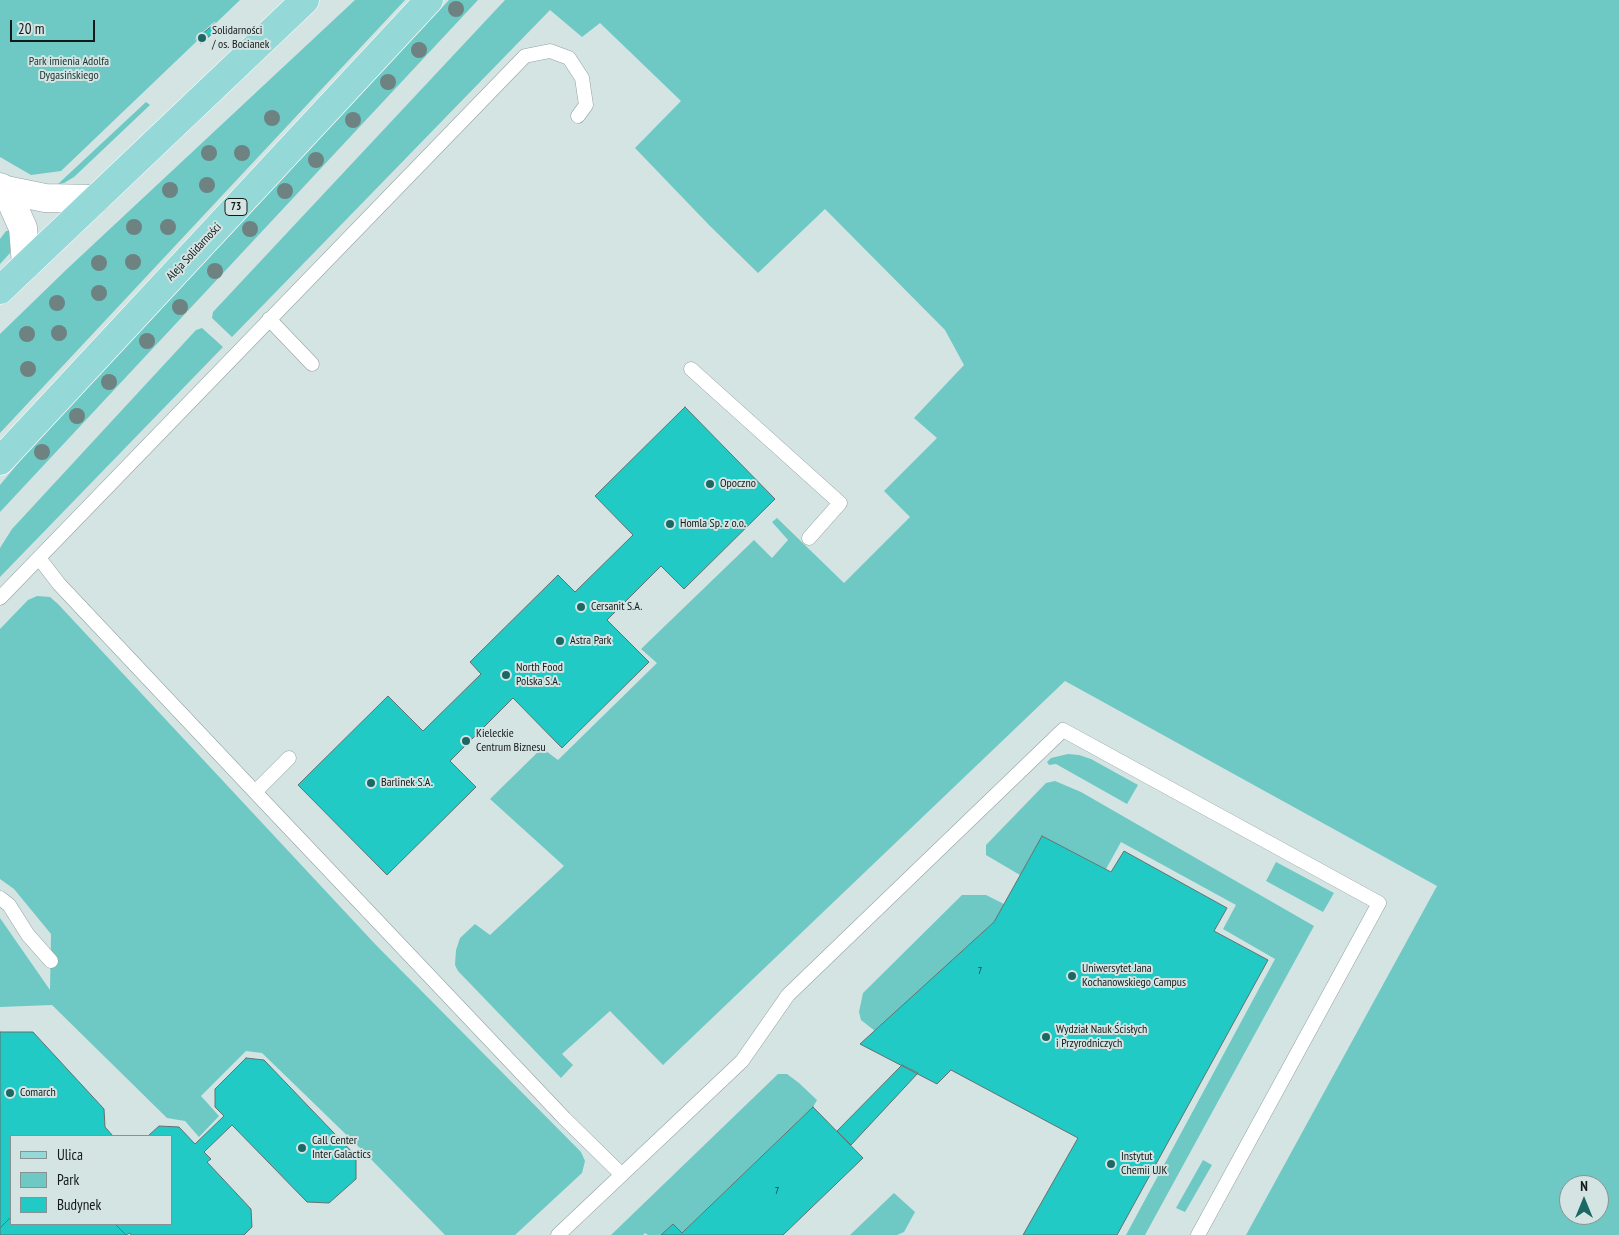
<!DOCTYPE html>
<html>
<head>
<meta charset="utf-8">
<style>
  body { margin:0 }
  #map { position:relative; width:1619px; height:1235px; overflow:hidden; background:#d4e4e3; font-family:"PT Sans Narrow",sans-serif }
  canvas { display:block }
  .legend { position:absolute; left:10px; top:1135px; width:162px; height:90px; box-sizing:border-box; background:#d4e4e3; border:1px solid #879392; margin:0; padding:6px 9px; list-style:none; font-size:15px; color:#141919 }
  .legend li { display:flex; align-items:center; gap:10px; height:25px }
  .legend b { width:25px; border:1px solid #879392 }
  .north { position:absolute; left:1559px; top:1175px; width:50px; height:50px; box-sizing:border-box; background:#d4e4e3; border:1px solid #879392; border-radius:50%; rotate:0deg; font-size:14px; font-weight:700; line-height:20px; text-align:center; color:#141919 }
  .north::after { content:''; display:block; margin:auto; width:18px; height:22px; background:#1b6865; clip-path:polygon(50% 0,100% 100%,50% 72%,0 100%) }
  .scale { position:absolute; left:10px; top:20px; width:85px; height:22px; box-sizing:border-box; border:2px solid #141919; border-top:0; padding-left:6px; font-size:15px; line-height:18px; white-space:nowrap; color:#141919; -webkit-text-stroke:4px #d4e4e3; paint-order:stroke }
</style>
</head>
<body>
<div id="map">
<canvas width="1619" height="1235"></canvas>
<ul class="legend">
<li><b style="height:6px;background:#94d9d7"></b>Ulica</li>
<li><b style="height:14px;background:#6ec8c4"></b>Park</li>
<li><b style="height:14px;background:#21cac5"></b>Budynek</li>
</ul>
<div class="north">N</div>
<div class="scale">20 m</div>
</div>
<script>
const c = document.querySelector('canvas').getContext('2d');
c.lineJoin = 'round';
function fill(path, color) { c.fillStyle = color; c.fill(path, 'evenodd'); }
const poly = rows => new Path2D(rows.map(r => 'M' + r).join(''));
function trace(path, color, width, dash) { c.strokeStyle = color; c.lineWidth = width; c.lineCap = dash ? 'butt' : 'round'; c.setLineDash(dash || []); c.stroke(path); }
function label(font, color, halo, rows, align = 'center') {
  c.font = font + ' "PT Sans Narrow",sans-serif'; c.lineWidth = 4; c.setLineDash([]); c.textBaseline = 'middle'; c.strokeStyle = halo; c.fillStyle = color; for (const [text, x, y, turn = 0] of rows) {
    c.save(); c.translate(x, y); c.rotate((+turn || 0) * Math.PI / 180); c.textAlign = isNaN(turn) ? turn : align; if (halo) c.strokeText(text, 0, 0); c.fillText(text, 0, 0); c.restore();
  }
}
const green = poly([
  [0,0,240,0,216,23,214,22,195,39,197,41,61,171,31,175,0,157],
  [355,0,405,0,0,433,0,334,67,269],
  [449,0,478,0,0,512,0,485,19,462],
  [505,0,1619,0,1619,1235,1246,1235,1437,886,1065,681,663,1065,610,1011,562,1054,573,1065,561,1078,458,971,455,965,456,950,460,938,475,924,490,935,564,866,490,799,542,748,558,760,657,663,641,649,754,540,772,558,788,540,772,522,777,518,844,583,910,517,884,491,937,438,914,418,964,365,945,330,825,209,758,273,710,226,635,148,681,101,600,23,582,37,550,10,232,337,212,318,213,312],
  [1569,1185,1599,1185,1599,1215,1569,1215],
  [146,102,150,105,74,177,64,183,58,184],
  [12,230,12,247,10,253,0,264,0,239,6,231],
  [202,328,223,347,0,577,0,548,12,529,196,330],
  [37,596,50,597,58,604,375,944,581,1152,585,1161,582,1173,515,1235,445,1235,360,1148,262,1053,246,1051,201,1096,219,1116,199,1137,185,1121,167,1118,52,1005,0,1007,0,918,50,990,51,934,14,889,0,879,0,629,28,600],
  [1068,754,1079,755,1091,759,1138,785,1127,804,1056,764,1049,765,1047,762,1051,758],
  [1055,781,1081,792,1314,926,1145,1235,1126,1235,1275,959,1223,929,1236,905,1121,842,1106,869,1042,836,1020,875,986,855,986,845,1046,783],
  [1276,862,1334,893,1323,912,1266,881],
  [962,895,986,895,1004,904,994,922,875,1031,861,1020,859,1012,863,993],
  [778,1074,787,1074,799,1083,817,1100,813,1107,682,1233,673,1224,661,1235,648,1235,645,1233,643,1235,611,1235],
  [1203,1160,1212,1165,1185,1212,1176,1208],
  [894,1193,915,1212,904,1232,897,1235,850,1235]
]);
const building = poly([
  [214,24,218,28,201,44,196,39,214,24],
  [685,407,775,499,684,589,661,566,607,620,649,662,562,748,513,698,450,761,476,787,387,875,298,785,388,696,423,731,481,674,470,662,558,575,575,592,633,535,595,496,685,407],
  [1042,836,1111,872,1124,851,1227,908,1214,931,1268,960,1117,1235,1023,1235,1078,1138,951,1070,937,1084,860,1044,994,922,1042,836],
  [0,1032,33,1032,104,1109,105,1127,113,1136,11,1136,11,1217,0,1228,0,1032],
  [246,1058,264,1060,356,1156,356,1179,329,1203,307,1202,232,1125,204,1152,211,1159,207,1162,251,1209,252,1227,244,1235,131,1235,130,1233,126,1235,115,1224,171,1224,171,1136,148,1136,159,1126,179,1127,195,1144,224,1116,215,1107,215,1089,246,1058],
  [902,1065,918,1073,851,1145,837,1131,902,1065],
  [813,1107,863,1158,783,1235,661,1235,673,1224,682,1233,813,1107],
  [11,1217,11,1224,115,1224,126,1235,0,1235,0,1228,11,1217]
]);
const lane = poly([
  [269,319,312,364],
  [691,369,840,503,809,538],
  [39,558,59,584,255,792,564,1118,621,1174],
  [0,598,525,56,550,51,569,58,582,78,586,105,578,116],
  [255,792,289,758],
  [0,898,9,905,28,935,51,961],
  [558,1235,742,1061,788,995,1063,730,1379,903,1198,1235]
]);
const street = poly([
  [0,187,6,190,45,198,96,199],
  [6,190,23,228,26,265]
]);
const primary = poly([
  [0,290,305,0],
  [0,461,429,0]
]);
const trees = [
  [456,9],
  [419,50],
  [388,82],
  [272,118],
  [353,120],
  [209,153],
  [242,153],
  [316,160],
  [207,185],
  [170,190],
  [285,191],
  [134,227],
  [168,227],
  [250,229],
  [133,262],
  [99,263],
  [215,271],
  [99,293],
  [57,303],
  [180,307],
  [59,333],
  [27,334],
  [147,341],
  [28,369],
  [109,382],
  [77,416],
  [42,452]
];
const markers = [
  [202,38,5,"#1b6865"],
  [710,484,5,"#1b6865"],
  [670,524,5,"#1b6865"],
  [581,607,5,"#1b6865"],
  [560,641,5,"#1b6865"],
  [506,675,5,"#1b6865"],
  [466,741,5,"#1b6865"],
  [371,783,5,"#1b6865"],
  [1072,976,5,"#1b6865"],
  [1046,1037,5,"#1b6865"],
  [10,1093,5,"#1b6865"],
  [302,1148,5,"#1b6865"],
  [1111,1164,5,"#1b6865"]
];
const numberNames = [
  ["7",980,971],
  ["7",777,1191]
];
const shields = [
  [236,207,22]
];
const shieldNames = [
  ["73",236,207]
];
const poiNames = [
  ["Solidarności",212,31],
  ["/ os. Bocianek",212,45],
  ["Opoczno",720,484],
  ["Homla Sp. z o.o.",680,524],
  ["Cersanit S.A.",591,607],
  ["Astra Park",570,641],
  ["North Food",516,668],
  ["Polska S.A.",516,682],
  ["Kieleckie",476,734],
  ["Centrum Biznesu",476,748],
  ["Barlinek S.A.",381,783],
  ["Uniwersytet Jana",1082,969],
  ["Kochanowskiego Campus",1082,983],
  ["Wydział Nauk Ścisłych",1056,1030],
  ["i Przyrodniczych",1056,1044],
  ["Comarch",20,1093],
  ["Call Center",312,1141],
  ["Inter Galactics",312,1155],
  ["Instytut",1121,1157],
  ["Chemii UJK",1121,1171]
];
const parkNames = [
  ["Park imienia Adolfa",69,62],
  ["Dygasińskiego",69,76]
];
const streetNames = [
  ["Aleja Solidarności",194,252,-47]
];
fill(green, '#6ec8c4');
fill(building, '#21cac5');
trace(building, '#637170', 1);
trace(lane, '#92a1a0', 15);
trace(street, '#92a1a0', 29);
trace(primary, '#fff', 29);
trace(lane, '#fff', 14);
trace(street, '#fff', 28);
trace(primary, '#94d9d7', 28);
c.fillStyle = '#6d8281';
for (const [x, y] of trees) { c.beginPath(); c.arc(x, y, 8, 0, 2 * Math.PI); c.fill(); }
for (const [x, y, r, color] of markers) { const dot = new Path2D(); dot.arc(x, y, r, 0, 2 * Math.PI); c.fillStyle = color; c.fill(dot); trace(dot, '#d4e4e3', 2); }
label('10px', '#174544', null, numberNames);
for (const [x, y, w] of shields) { const box = new Path2D(); box.roundRect(x - w / 2, y - 8.5, w, 17, 4); c.fillStyle = '#d4e4e3'; c.fill(box); trace(box, '#141919', 1); }
label('bold 11px', '#141919', null, shieldNames);
label('12px', '#141919', '#d4e4e3', poiNames, 'left');
label('12px', '#183130', '#d4e4e3', parkNames);
label('12px', '#141919', '#d4e4e3', streetNames);
</script>
</body>
</html>
